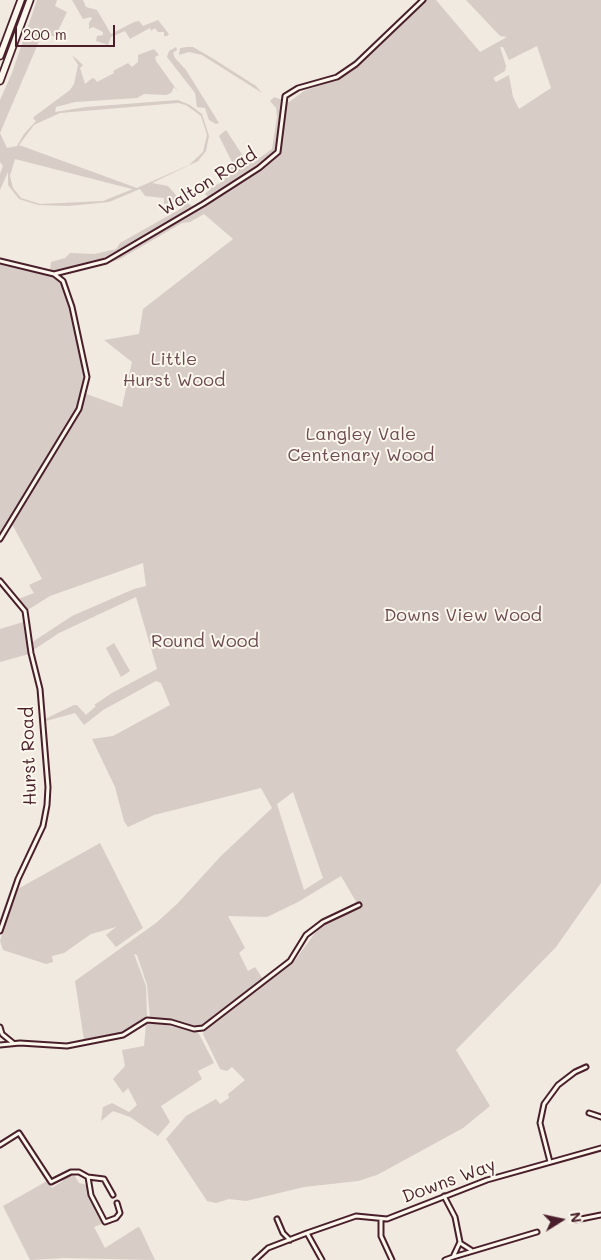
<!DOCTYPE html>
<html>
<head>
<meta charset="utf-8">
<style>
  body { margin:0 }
  #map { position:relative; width:601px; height:1260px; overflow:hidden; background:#f0eae0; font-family:Mali,sans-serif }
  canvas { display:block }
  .north { position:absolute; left:536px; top:1195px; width:50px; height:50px; -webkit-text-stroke:4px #fbf7ec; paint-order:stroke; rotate:80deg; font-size:14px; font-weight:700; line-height:20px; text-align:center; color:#4a1f2b }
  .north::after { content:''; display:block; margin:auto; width:18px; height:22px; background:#4a1f2b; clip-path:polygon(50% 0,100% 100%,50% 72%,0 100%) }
  .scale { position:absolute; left:15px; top:25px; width:100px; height:22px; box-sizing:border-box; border:2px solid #4a1f2b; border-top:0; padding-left:6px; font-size:15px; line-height:18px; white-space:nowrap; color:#4a1f2b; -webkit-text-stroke:4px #fbf7ec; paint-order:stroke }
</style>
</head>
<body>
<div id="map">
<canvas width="601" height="1260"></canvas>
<div class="north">N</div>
<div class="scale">200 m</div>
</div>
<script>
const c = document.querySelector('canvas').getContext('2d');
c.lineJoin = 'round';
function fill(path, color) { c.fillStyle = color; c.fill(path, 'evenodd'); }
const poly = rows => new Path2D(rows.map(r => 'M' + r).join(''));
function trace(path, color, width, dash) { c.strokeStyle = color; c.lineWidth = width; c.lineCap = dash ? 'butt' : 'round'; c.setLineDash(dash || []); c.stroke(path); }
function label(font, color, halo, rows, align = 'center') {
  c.font = font + ' Mali,sans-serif'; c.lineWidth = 4; c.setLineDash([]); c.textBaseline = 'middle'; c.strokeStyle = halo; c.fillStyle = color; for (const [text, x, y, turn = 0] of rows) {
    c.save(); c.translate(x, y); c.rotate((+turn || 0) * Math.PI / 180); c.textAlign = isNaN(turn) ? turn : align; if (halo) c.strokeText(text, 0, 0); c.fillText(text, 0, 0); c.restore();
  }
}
const green = poly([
  [37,0,57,0,55,6,67,12,55,37,43,32,0,133,7,148,17,146,24,134,36,121,33,118,35,116,70,90,74,84,78,65,72,55,83,65,80,68,85,84,91,79,94,78,97,82,114,73,113,71,128,63,132,67,138,62,138,55,154,49,159,55,155,57,156,61,179,93,174,87,171,93,166,95,144,94,137,98,75,102,56,107,55,112,86,107,178,100,190,105,202,114,209,136,206,151,198,161,152,183,168,186,182,202,185,201,193,207,102,259,58,271,50,270,51,262,65,258,70,253,95,254,116,249,120,243,182,208,182,203,164,204,164,198,145,196,140,189,109,202,69,206,38,205,19,199,8,185,8,172,0,190,0,174,3,166,0,162,0,100,12,73],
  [178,103,186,105,201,116,207,135,203,152,189,165,137,188,19,145,34,125,60,113],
  [15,159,132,189,133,189,103,201,40,204,21,198,13,188,10,176],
  [72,0,83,0,86,7,97,10,111,34,134,22,139,21,143,26,158,20,169,34,167,36,164,36,164,32,158,32,155,28,151,31,150,28,130,39,125,31,111,37,108,45,96,41,97,36,103,35,103,32,93,27,89,29,89,22,92,19,91,17,83,19],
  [423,0,436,0,480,52,507,37,500,36,466,0,601,0,601,883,556,947,456,1050,490,1106,463,1128,377,1175,358,1181,304,1187,246,1201,229,1199,216,1203,207,1201,166,1139,186,1116,216,1099,220,1104,229,1098,228,1094,245,1080,232,1067,227,1071,220,1069,203,1034,205,1029,218,1016,220,1018,296,959,323,922,358,905,341,876,298,902,267,917,228,916,245,948,239,953,248,971,255,967,263,979,202,1025,194,1026,150,1018,147,985,137,955,134,954,146,986,147,1016,122,1033,84,1040,75,981,156,923,177,904,221,856,272,808,261,788,154,815,128,827,124,821,115,787,92,739,113,736,170,705,161,683,156,681,103,710,84,725,75,713,46,721,45,719,74,705,77,705,86,715,96,706,94,705,112,693,157,669,136,597,59,633,32,651,31,643,72,616,134,589,146,586,143,563,50,596,26,611,18,599,34,593,29,585,42,579,13,526,0,536,0,263,54,276,61,281,82,352,85,373,84,393,122,407,132,362,104,340,139,334,143,309,233,239,204,214,190,222,182,223,120,259,100,266,212,201,205,194,212,187,224,181,233,164,219,136,226,130,245,159,255,161,272,149,277,117,276,108,270,101,274,97,289,102,304,91,335,80,352,71],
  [537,46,551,88,519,109,513,97,509,75,496,82,493,78,505,71,506,66,500,47,503,47,509,60],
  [293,792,323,878,304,890,277,804],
  [176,47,177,50,173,53,175,58,186,70,219,123,216,124,209,120,205,108,197,107,195,93,167,57,169,51],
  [187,47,193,47,212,58,256,86,262,93,202,55,189,52,179,55,180,48],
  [23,622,29,654,0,662,0,629],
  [114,643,130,671,121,677,106,648],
  [100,843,143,928,116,947,106,935,116,927,91,934,64,953,52,956,53,962,46,964,3,950,0,941,16,890],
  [153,1023,196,1031,199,1034,214,1063,198,1071,202,1079,161,1106,170,1122,158,1136,130,1117,113,1111,101,1121,103,1107,112,1103,129,1112,137,1105,128,1088,123,1093,113,1079,125,1066,122,1050,144,1046,146,1024],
  [74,1175,79,1183,88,1185,92,1201,104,1223,94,1227,105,1248,138,1227,140,1228,155,1260,65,1258,30,1260,3,1206,47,1181,52,1188,63,1181,62,1178]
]);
const minor = poly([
  [0,261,54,274,63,281,72,307,87,377,79,409,0,539],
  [54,274,106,261,203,204,259,168,278,152,285,96,298,88,337,77,356,64,423,0],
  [0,581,25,611,31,653,40,689,48,787,47,805,43,826,18,879,0,931],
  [0,1027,2,1034],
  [2,1034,13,1043],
  [0,1045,20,1043,67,1046,123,1035,147,1020,171,1022,194,1029,203,1028,290,961,306,935,323,922,359,905],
  [589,1113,601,1117],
  [0,1145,19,1133,51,1182,71,1172,79,1172,88,1177,91,1195,105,1222,116,1218,120,1213,117,1203],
  [550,1162,540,1123,544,1104,558,1085,575,1072,586,1067],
  [88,1177,104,1179,113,1195],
  [444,1196,455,1217,460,1242,453,1257,445,1260],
  [277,1219,283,1233,290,1240],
  [381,1219,381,1236,392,1260],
  [576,1220,601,1215],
  [307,1233,356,1216,387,1219,487,1180,601,1148],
  [460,1243,471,1250],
  [453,1257,537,1232],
  [255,1260,268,1248,307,1233,322,1260]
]);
const motorway = poly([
  [0,56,21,0],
  [0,81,30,0]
]);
const streetNames = [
  ["Walton Road",208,182,-32],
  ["Hurst Road",29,756,-92],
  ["Downs Way",449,1181,-20]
];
const parkNames = [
  ["Little",174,359],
  ["Hurst Wood",174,380],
  ["Langley Vale",361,434],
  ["Centenary Wood",361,455],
  ["Downs View Wood",463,615],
  ["Round Wood",205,641]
];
fill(green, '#d8ccc6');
trace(minor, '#4a1f2b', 7);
trace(motorway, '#4a1f2b', 9);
trace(minor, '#fbf7ec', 3);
trace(motorway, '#fbf7ec', 5.5);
label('18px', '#4a1f2b', '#fbf7ec', streetNames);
label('18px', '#6e4a52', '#fbf7ec', parkNames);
</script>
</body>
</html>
